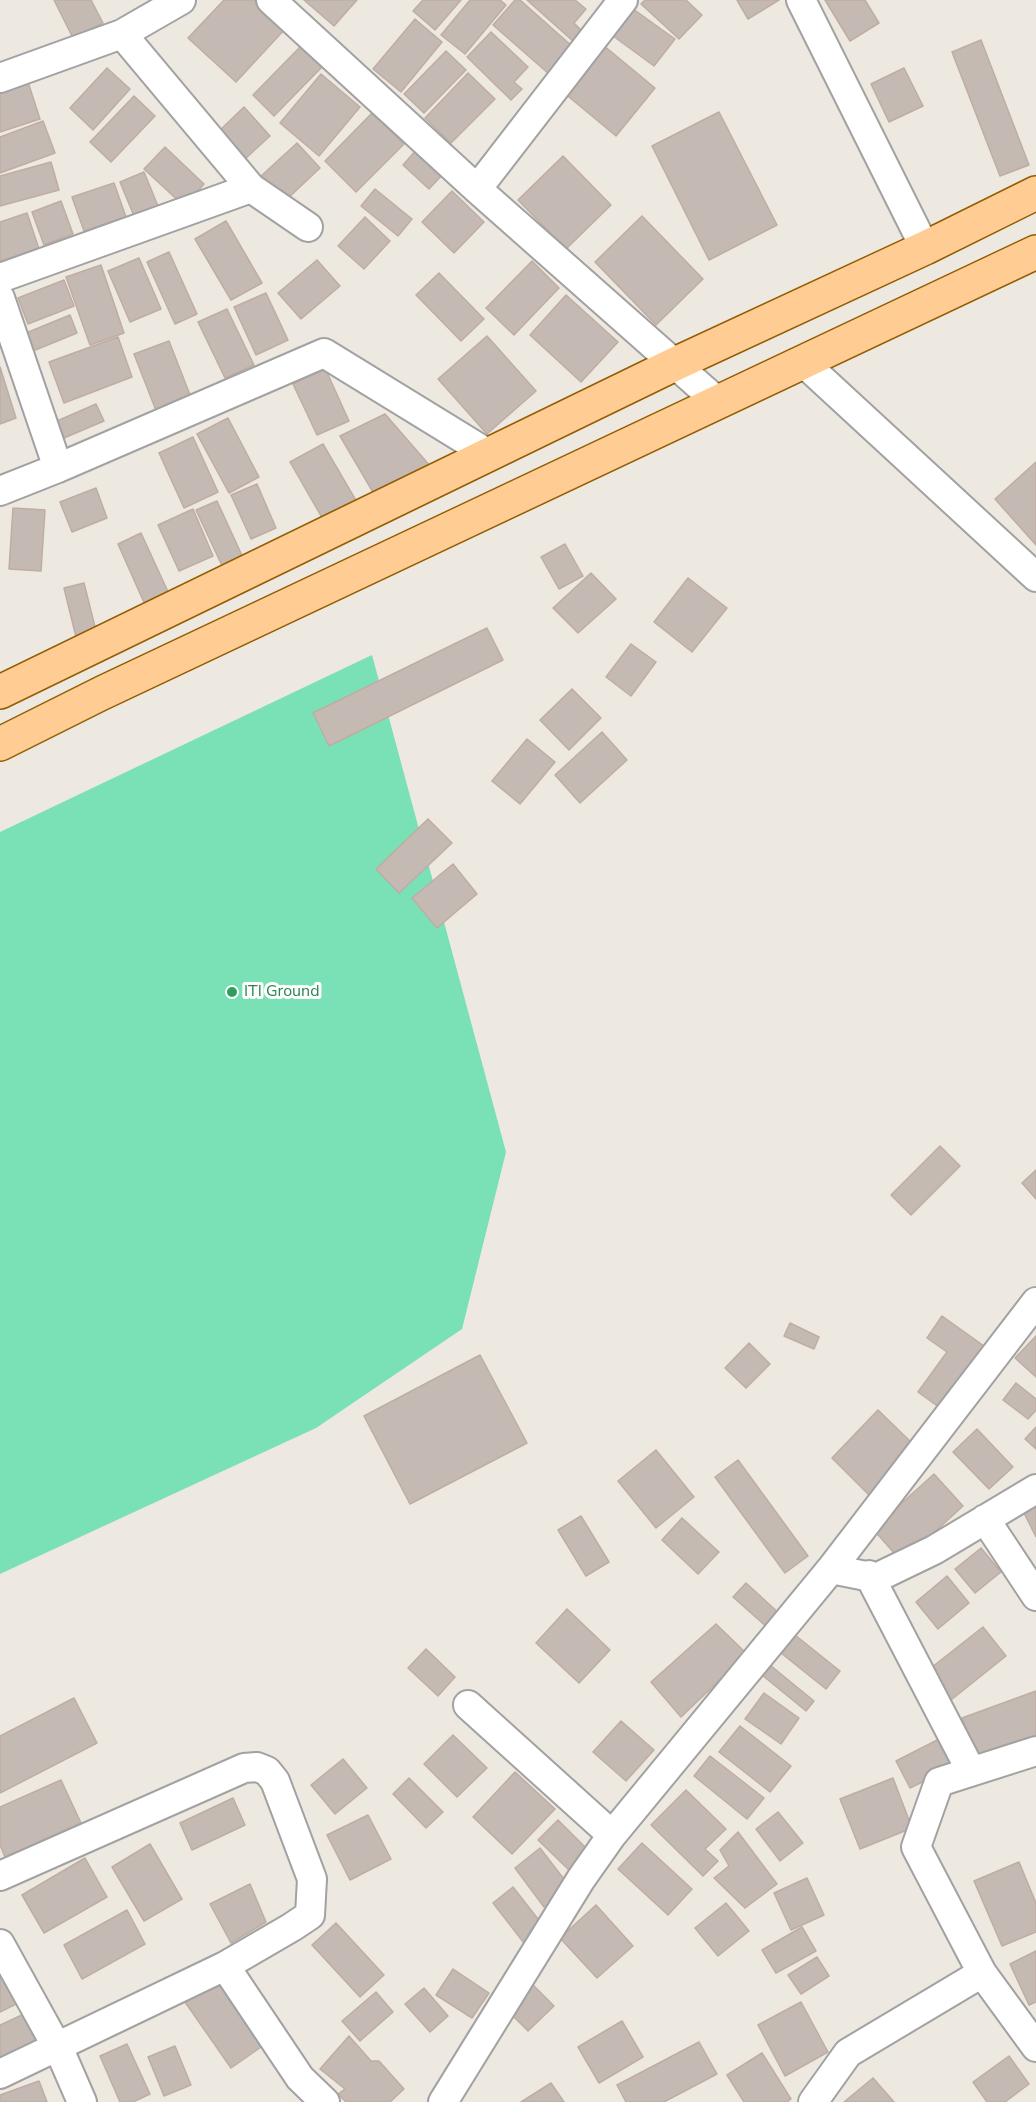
<!DOCTYPE html>
<html>
<head>
<meta charset="utf-8">
<style>
  body { margin:0 }
  canvas { display:block; background:#ede8e0 }
</style>
</head>
<body>
<canvas width="1036" height="2102"></canvas>
<script>
const c = document.querySelector('canvas').getContext('2d');
c.lineJoin = 'round';
function fill(path, color) { c.fillStyle = color; c.fill(path, 'evenodd'); }
const poly = rows => new Path2D(rows.map(r => 'M' + r).join(''));
function trace(path, color, width, dash) { c.strokeStyle = color; c.lineWidth = width; c.lineCap = dash ? 'butt' : 'round'; c.setLineDash(dash || []); c.stroke(path); }
function label(font, color, halo, rows, align = 'center') {
  c.font = font + ' "Nunito Sans",sans-serif'; c.lineWidth = 6; c.setLineDash([]); c.textBaseline = 'middle'; c.strokeStyle = halo; c.fillStyle = color; for (const [text, x, y, turn = 0] of rows) {
    c.save(); c.translate(x, y); c.rotate((+turn || 0) * Math.PI / 180); c.textAlign = isNaN(turn) ? turn : align; if (halo) c.strokeText(text, 0, 0); c.fillText(text, 0, 0); c.restore();
  }
}
const pitch = poly([
  [372,655,506,1152,462,1329,316,1428,0,1574,0,832]
]);
const building = poly([
  [54,0,91,0,103,23,73,38,54,0],
  [224,0,254,0,285,29,236,82,188,38,224,0],
  [304,0,357,0,334,26,304,0],
  [423,0,461,0,435,30,413,11,423,0],
  [470,0,500,0,506,5,465,54,441,35,470,0],
  [515,0,520,0,573,47,549,74,493,25,515,0],
  [527,0,575,0,586,9,574,23,583,32,574,42,527,0],
  [645,0,686,0,702,15,679,39,641,4,645,0],
  [737,0,779,0,748,19,737,0],
  [825,0,865,0,879,23,850,41,825,0],
  [629,6,675,39,654,66,609,33,629,6],
  [415,19,442,42,401,92,373,69,415,19],
  [491,32,528,67,514,82,522,89,511,100,467,57,491,32],
  [981,40,1029,165,1000,176,952,52,981,40],
  [603,45,655,88,616,136,563,92,603,45],
  [301,46,322,67,274,116,253,95,301,46],
  [446,51,466,70,424,113,404,94,446,51],
  [107,68,130,89,93,130,70,108,107,68],
  [904,68,923,106,889,122,871,84,904,68],
  [468,73,495,99,451,143,425,118,468,73],
  [321,74,360,107,319,156,280,123,321,74],
  [28,82,40,119,0,132,0,91,28,82],
  [134,96,155,116,111,162,90,142,134,96],
  [244,107,270,136,245,159,219,131,244,107],
  [719,112,777,225,709,260,652,146,719,112],
  [372,113,404,144,356,192,325,161,372,113],
  [43,121,55,153,0,173,0,137,43,121],
  [297,143,320,168,284,202,260,177,297,143],
  [165,147,204,184,184,206,144,169,165,147],
  [417,149,444,173,429,189,403,165,417,149],
  [563,156,611,205,566,249,518,200,563,156],
  [51,162,59,190,0,206,0,176,51,162],
  [144,172,158,206,134,216,120,182,144,172],
  [114,183,126,217,84,231,72,197,114,183],
  [375,189,412,219,398,236,361,206,375,189],
  [452,191,484,222,454,253,422,222,452,191],
  [61,201,73,234,44,245,32,212,61,201],
  [27,213,39,249,0,262,0,222,27,213],
  [642,216,703,279,656,325,595,262,642,216],
  [365,217,390,241,364,269,338,246,365,217],
  [226,221,262,283,231,300,195,239,226,221],
  [169,252,197,314,175,324,147,262,169,252],
  [139,258,161,309,130,322,108,271,139,258],
  [317,260,340,286,301,319,278,293,317,260],
  [532,261,559,288,514,335,486,308,532,261],
  [101,265,124,333,90,345,66,277,101,265],
  [439,273,484,319,461,341,416,295,439,273],
  [64,280,74,306,28,324,18,298,64,280],
  [266,293,288,340,256,355,234,307,266,293],
  [566,295,618,342,581,382,530,335,566,295],
  [227,309,254,365,225,378,198,322,227,309],
  [70,315,77,333,33,351,26,333,70,315],
  [487,336,536,391,487,434,438,379,487,336],
  [118,337,132,377,64,403,49,362,118,337],
  [169,341,192,400,157,413,134,354,169,341],
  [0,367,16,418,0,424,0,367],
  [325,368,349,421,317,435,293,384,325,368],
  [96,404,104,421,64,438,57,421,96,404],
  [385,414,431,467,377,499,340,436,385,414],
  [228,418,259,477,229,493,197,434,228,418],
  [193,437,218,492,184,508,159,453,193,437],
  [323,444,358,504,325,523,290,462,323,444],
  [1036,462,1036,545,995,499,1036,462],
  [257,484,276,528,251,539,231,495,257,484],
  [96,488,107,518,72,532,60,502,96,488],
  [217,501,245,562,225,572,196,510,217,501],
  [13,508,45,510,41,571,9,569,13,508],
  [193,509,213,556,179,571,158,525,193,509],
  [141,533,170,596,146,607,118,544,141,533],
  [565,544,583,576,559,589,541,557,565,544],
  [591,573,616,599,578,633,553,608,591,573],
  [688,578,727,608,692,652,654,622,688,578],
  [84,583,96,631,76,637,64,588,84,583],
  [487,628,503,660,329,746,313,713,487,628],
  [631,644,656,662,631,696,606,677,631,644],
  [572,689,601,718,569,750,540,720,572,689],
  [602,732,627,760,580,803,555,775,602,732],
  [527,739,555,762,520,804,492,781,527,739],
  [428,819,452,843,399,893,376,869,428,819],
  [453,864,477,894,437,928,412,898,453,864],
  [940,1146,960,1166,911,1215,891,1195,940,1146],
  [1036,1170,1036,1199,1022,1183,1036,1170],
  [942,1316,984,1346,940,1408,918,1392,947,1352,927,1338,942,1316],
  [790,1323,819,1337,814,1349,784,1336,790,1323],
  [1036,1336,1036,1377,1015,1358,1036,1336],
  [749,1343,770,1364,746,1388,725,1368,749,1343],
  [480,1355,527,1443,410,1504,364,1416,480,1355],
  [1016,1383,1036,1399,1036,1410,1028,1419,1003,1400,1016,1383],
  [878,1410,916,1447,869,1495,832,1458,878,1410],
  [1036,1427,1036,1449,1025,1439,1036,1427],
  [977,1429,1013,1467,989,1489,953,1452,977,1429],
  [656,1450,694,1497,656,1528,618,1481,656,1450],
  [738,1460,808,1556,785,1573,715,1477,738,1460],
  [934,1474,963,1506,902,1562,873,1529,934,1474],
  [1036,1502,1036,1537,1022,1509,1036,1502],
  [581,1516,609,1562,586,1576,558,1530,581,1516],
  [682,1518,719,1552,698,1574,662,1540,682,1518],
  [981,1548,1001,1572,975,1593,955,1569,981,1548],
  [947,1576,969,1603,938,1629,916,1602,947,1576],
  [746,1583,781,1615,769,1629,733,1597,746,1583],
  [567,1609,610,1650,579,1683,536,1643,567,1609],
  [716,1624,747,1654,681,1717,651,1682,716,1624],
  [983,1627,1006,1656,951,1700,927,1671,983,1627],
  [795,1635,840,1671,826,1689,781,1653,795,1635],
  [426,1649,455,1677,438,1696,408,1668,426,1649],
  [770,1665,814,1701,806,1711,762,1675,770,1665],
  [1036,1691,1036,1739,977,1761,962,1718,1036,1691],
  [764,1693,799,1718,781,1744,745,1719,764,1693],
  [74,1698,97,1743,0,1793,0,1736,74,1698],
  [621,1721,654,1750,626,1781,593,1752,621,1721],
  [740,1726,791,1766,770,1792,719,1752,740,1726],
  [453,1735,487,1768,457,1797,424,1764,453,1735],
  [947,1735,961,1763,910,1788,896,1761,947,1735],
  [710,1756,764,1798,747,1819,694,1776,710,1756],
  [343,1759,367,1788,335,1814,311,1785,343,1759],
  [515,1772,555,1809,512,1854,473,1817,515,1772],
  [409,1778,443,1812,426,1828,393,1794,409,1778],
  [893,1778,912,1828,860,1849,840,1799,893,1778],
  [61,1780,81,1823,5,1857,0,1845,0,1807,61,1780],
  [686,1790,726,1829,705,1849,718,1861,703,1876,651,1825,686,1790],
  [233,1798,245,1825,192,1850,180,1823,233,1798],
  [778,1812,803,1843,780,1861,756,1829,778,1812],
  [368,1815,391,1859,350,1880,327,1835,368,1815],
  [558,1820,590,1852,571,1872,538,1840,558,1820],
  [738,1832,777,1884,745,1908,714,1878,729,1866,720,1850,738,1832],
  [642,1843,692,1889,668,1915,618,1869,642,1843],
  [150,1844,182,1899,144,1921,112,1867,150,1844],
  [540,1848,570,1887,544,1907,515,1868,540,1848],
  [85,1858,107,1897,44,1933,22,1895,85,1858],
  [1019,1862,1036,1903,1036,1932,1002,1946,974,1881,1019,1862],
  [807,1878,824,1915,791,1930,774,1893,807,1878],
  [250,1884,266,1922,231,1943,210,1904,250,1884],
  [513,1887,545,1928,524,1943,493,1903,513,1887],
  [726,1903,749,1931,718,1956,695,1928,726,1903],
  [596,1905,633,1946,597,1978,560,1938,596,1905],
  [127,1910,145,1944,82,1979,64,1945,127,1910],
  [336,1923,384,1975,360,1997,312,1945,336,1923],
  [802,1927,816,1951,776,1973,762,1950,802,1927],
  [1036,1951,1036,2002,1029,2005,1010,1964,1036,1951],
  [817,1957,829,1976,801,1994,788,1975,817,1957],
  [453,1969,489,1993,472,2018,436,1995,453,1969],
  [0,1973,20,2002,0,2012,0,1973],
  [219,1979,264,2045,231,2068,185,2002,219,1979],
  [531,1983,554,2006,528,2031,505,2008,531,1983],
  [424,1988,448,2016,430,2032,405,2004,424,1988],
  [376,1992,393,2012,360,2041,342,2021,376,1992],
  [801,2002,828,2052,785,2076,758,2025,801,2002],
  [24,2014,37,2043,0,2059,0,2025,24,2014],
  [622,2021,643,2057,599,2083,578,2047,622,2021],
  [349,2036,371,2061,379,2061,404,2089,390,2102,346,2102,338,2094,345,2089,320,2069,349,2036],
  [699,2042,717,2074,664,2102,626,2102,617,2085,699,2042],
  [127,2044,150,2094,133,2102,120,2102,100,2056,127,2044],
  [175,2046,191,2085,164,2096,148,2057,175,2046],
  [762,2053,791,2099,787,2102,744,2102,727,2075,762,2053],
  [1009,2056,1029,2084,1005,2102,987,2102,973,2082,1009,2056],
  [873,2078,894,2102,844,2102,873,2078],
  [39,2081,47,2102,0,2102,0,2095,39,2081],
  [551,2083,564,2102,521,2102,551,2083]
]);
const minor = poly([
  [271,0,477,189,719,403],
  [801,0,925,248],
  [122,34,251,188,308,227],
  [0,78,122,34,181,0],
  [477,189,623,0],
  [0,278,251,188],
  [0,298,58,468,324,353,490,455],
  [804,363,1036,577],
  [0,491,58,468],
  [985,1519,1036,1596],
  [831,1569,1036,1302],
  [869,1575,971,1771],
  [468,1705,612,1835],
  [0,1876,244,1768,257,1767,267,1771,275,1781,312,1879,310,1915,292,1927,225,1966,0,2074],
  [0,1944,62,2056,82,2102],
  [225,1966,300,2078,325,2102],
  [982,1973,1036,2047],
  [443,2102,581,1879,612,1835,831,1569,876,1578,934,1550,1036,1489],
  [813,2102,848,2053,982,1973,916,1847,939,1782,1036,1751]
]);
const major = poly([
  [0,692,675,364,925,248,1036,193],
  [0,744,102,693,1036,252]
]);
const markers = [
  [232,992,6,"#2e9e5b"]
];
const leisureNames = [
  ["ITI Ground",244,992]
];
fill(pitch, '#7ae0b5');
fill(building, '#c5bab3');
trace(building, '#bfada2', 1.5);
trace(minor, '#a2a2a2', 32);
trace(major, '#925c00', 36);
trace(minor, '#fff', 28);
trace(major, '#ffcc93', 33);
for (const [x, y, r, color] of markers) { const dot = new Path2D(); dot.arc(x, y, r, 0, 2 * Math.PI); c.fillStyle = color; c.fill(dot); trace(dot, '#fff', 2); }
label('16px', '#27864d', '#fff', leisureNames, 'left');
</script>
</body>
</html>
